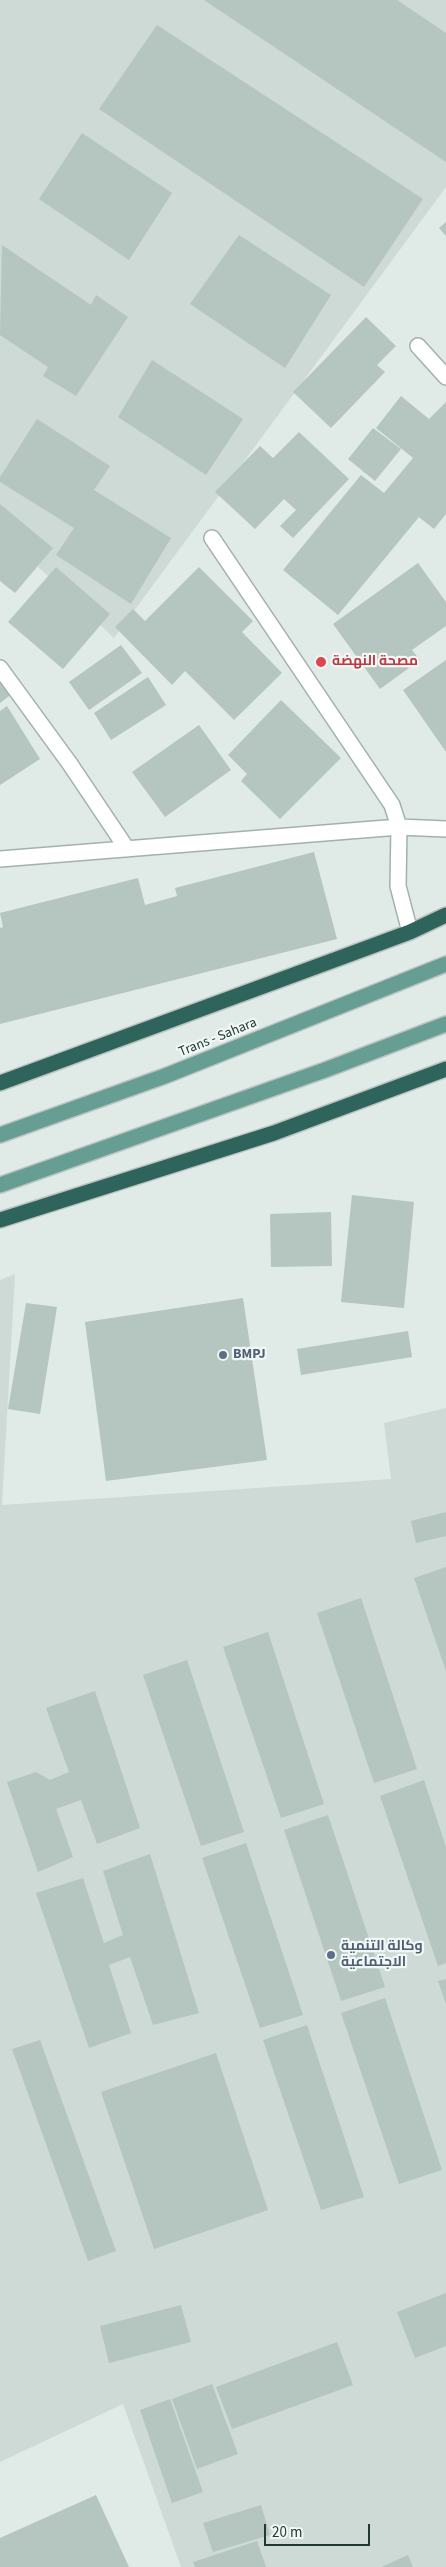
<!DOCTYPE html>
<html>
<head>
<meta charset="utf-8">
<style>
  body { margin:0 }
  #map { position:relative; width:446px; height:2567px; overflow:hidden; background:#e0eae6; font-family:"Source Sans 3",sans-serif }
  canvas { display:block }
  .scale { position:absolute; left:264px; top:2524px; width:106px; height:22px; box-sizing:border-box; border:2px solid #213934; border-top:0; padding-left:6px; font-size:15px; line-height:18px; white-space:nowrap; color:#213934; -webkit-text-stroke:4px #f0f7f4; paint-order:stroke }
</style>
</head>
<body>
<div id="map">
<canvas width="446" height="2567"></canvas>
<div class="scale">20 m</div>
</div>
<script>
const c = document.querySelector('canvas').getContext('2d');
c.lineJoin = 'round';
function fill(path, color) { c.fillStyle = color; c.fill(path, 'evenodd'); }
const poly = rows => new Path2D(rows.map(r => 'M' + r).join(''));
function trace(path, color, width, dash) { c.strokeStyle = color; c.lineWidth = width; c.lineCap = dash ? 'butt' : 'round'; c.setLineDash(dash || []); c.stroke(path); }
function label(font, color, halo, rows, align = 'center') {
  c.font = font + ' "Source Sans 3",Cairo,sans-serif'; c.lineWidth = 4.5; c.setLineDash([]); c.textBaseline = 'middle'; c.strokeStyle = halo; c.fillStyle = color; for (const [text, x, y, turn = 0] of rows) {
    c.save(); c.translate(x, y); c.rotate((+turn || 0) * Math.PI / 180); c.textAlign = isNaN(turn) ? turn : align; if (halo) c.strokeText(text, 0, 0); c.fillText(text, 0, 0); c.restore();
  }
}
const built = poly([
  [0,0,446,0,446,187,114,638,0,531],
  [15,1274,2,1505,391,1479,384,1423,446,1408,446,2567,181,2567,123,2404,0,2462,0,1280]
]);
const building = poly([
  [204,0,397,0,446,33,446,162],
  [157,25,423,199,364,287,99,109],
  [82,133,172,193,129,260,39,199],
  [446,222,446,236,439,228],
  [239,235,331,295,285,368,190,304],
  [2,245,91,305,96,295,128,317,76,396,43,376,48,367,0,335],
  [366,317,396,346,377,365,385,372,331,428,293,392],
  [152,360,243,419,206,475,118,417],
  [401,396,429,419,446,402,446,514,434,529,419,517,338,615,283,570,361,475,384,493,413,458,376,428],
  [37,419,110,466,94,490,171,538,131,604,56,555,74,528,0,482,0,477],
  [373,428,401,449,375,481,348,459],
  [299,432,349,479,293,538,280,526,296,510,284,499,255,529,215,492,260,446,273,458],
  [0,504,53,548,15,593,0,581],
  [418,563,446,602,446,626,412,650,420,660,380,689,333,624],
  [56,567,110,614,63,669,8,622],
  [199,567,253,621,242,632,282,673,234,720,185,671,172,685,115,627,133,609,145,621],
  [121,645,142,673,89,710,69,682],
  [446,660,446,752,403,690],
  [0,677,13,693,0,703],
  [148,677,166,705,111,740,94,713],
  [281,700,341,758,280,819,241,781,247,774,228,755],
  [7,706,40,759,0,785,0,711],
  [199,725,231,770,165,817,132,772],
  [314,852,337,939,0,1024,0,928,3,927,0,913,138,878,145,905,177,896,175,888],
  [352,1195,414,1202,404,1308,341,1302],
  [331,1212,332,1266,271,1267,270,1214],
  [243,1298,267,1460,106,1481,85,1322],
  [26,1303,57,1307,40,1414,8,1409],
  [408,1331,412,1357,301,1375,297,1349],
  [446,1512,446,1536,416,1543,411,1521],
  [446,1567,446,1671,414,1578],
  [361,1598,417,1769,374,1783,317,1613],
  [268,1632,324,1804,281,1818,223,1647],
  [187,1660,244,1832,201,1846,143,1675],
  [95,1691,140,1828,97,1844,81,1800,56,1809,73,1857,38,1872,7,1782,36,1772,50,1780,69,1772,46,1708],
  [424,1780,446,1847,446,1963,438,1966,380,1796],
  [328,1815,385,1987,341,2001,284,1830],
  [246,1843,303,2015,260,2028,202,1858],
  [150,1854,199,2013,153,2025,130,1957,109,1965,131,2033,89,2048,36,1893,83,1878,104,1943,123,1935,103,1871],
  [446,1979,446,2004,438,1981],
  [385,1998,442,2170,399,2184,341,2013],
  [307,2025,364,2197,321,2210,263,2040],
  [40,2040,116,2251,88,2261,12,2049],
  [216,2053,268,2210,154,2249,101,2092],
  [446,2293,446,2346,415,2358,397,2312],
  [181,2305,191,2342,109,2363,100,2326],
  [337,2342,353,2385,232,2429,216,2387],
  [212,2384,238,2454,197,2469,172,2399],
  [170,2399,203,2492,172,2503,140,2410],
  [96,2495,129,2567,0,2567,0,2538],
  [261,2505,270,2535,213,2552,203,2523],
  [257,2541,266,2567,195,2567,193,2562],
  [408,2555,413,2567,381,2567]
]);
const minor = poly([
  [418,346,446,377],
  [212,538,392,805,399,827,398,886,410,932],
  [0,668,70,764,127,849],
  [0,859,399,827,446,829]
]);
const major = poly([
  [0,1135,165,1076,446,964],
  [0,1185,325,1070,446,1024]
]);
const highway = poly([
  [0,1083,356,952,410,932,446,915],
  [0,1220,274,1133,446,1069]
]);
const markers = [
  [321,662,6,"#e0444e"],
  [223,1355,5,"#5c6f8a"],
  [331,1955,5,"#5c6f8a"]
];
const healthNames = [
  ["مصحة النهضة",332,662]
];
const streetNames = [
  ["Trans - Sahara",218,1038,-22]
];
const serviceNames = [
  ["BMPJ",233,1355],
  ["وكالة التنمية",341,1947],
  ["الاجتماعية",341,1963]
];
fill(built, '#cedad5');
fill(building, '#b5c5bf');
trace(minor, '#a3b1ad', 18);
trace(major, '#bcc4c2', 18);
trace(highway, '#bcc4c2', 18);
trace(minor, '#fff', 15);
trace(major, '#669e93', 15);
trace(highway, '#2f645c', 15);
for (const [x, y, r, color] of markers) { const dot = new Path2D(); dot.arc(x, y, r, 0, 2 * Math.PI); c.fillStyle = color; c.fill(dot); trace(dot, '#f0f7f4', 2); }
label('bold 14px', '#be3a42', '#f0f7f4', healthNames, 'left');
label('14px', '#213934', '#f0f7f4', streetNames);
label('bold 14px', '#4e5e75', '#f0f7f4', serviceNames, 'left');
</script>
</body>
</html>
